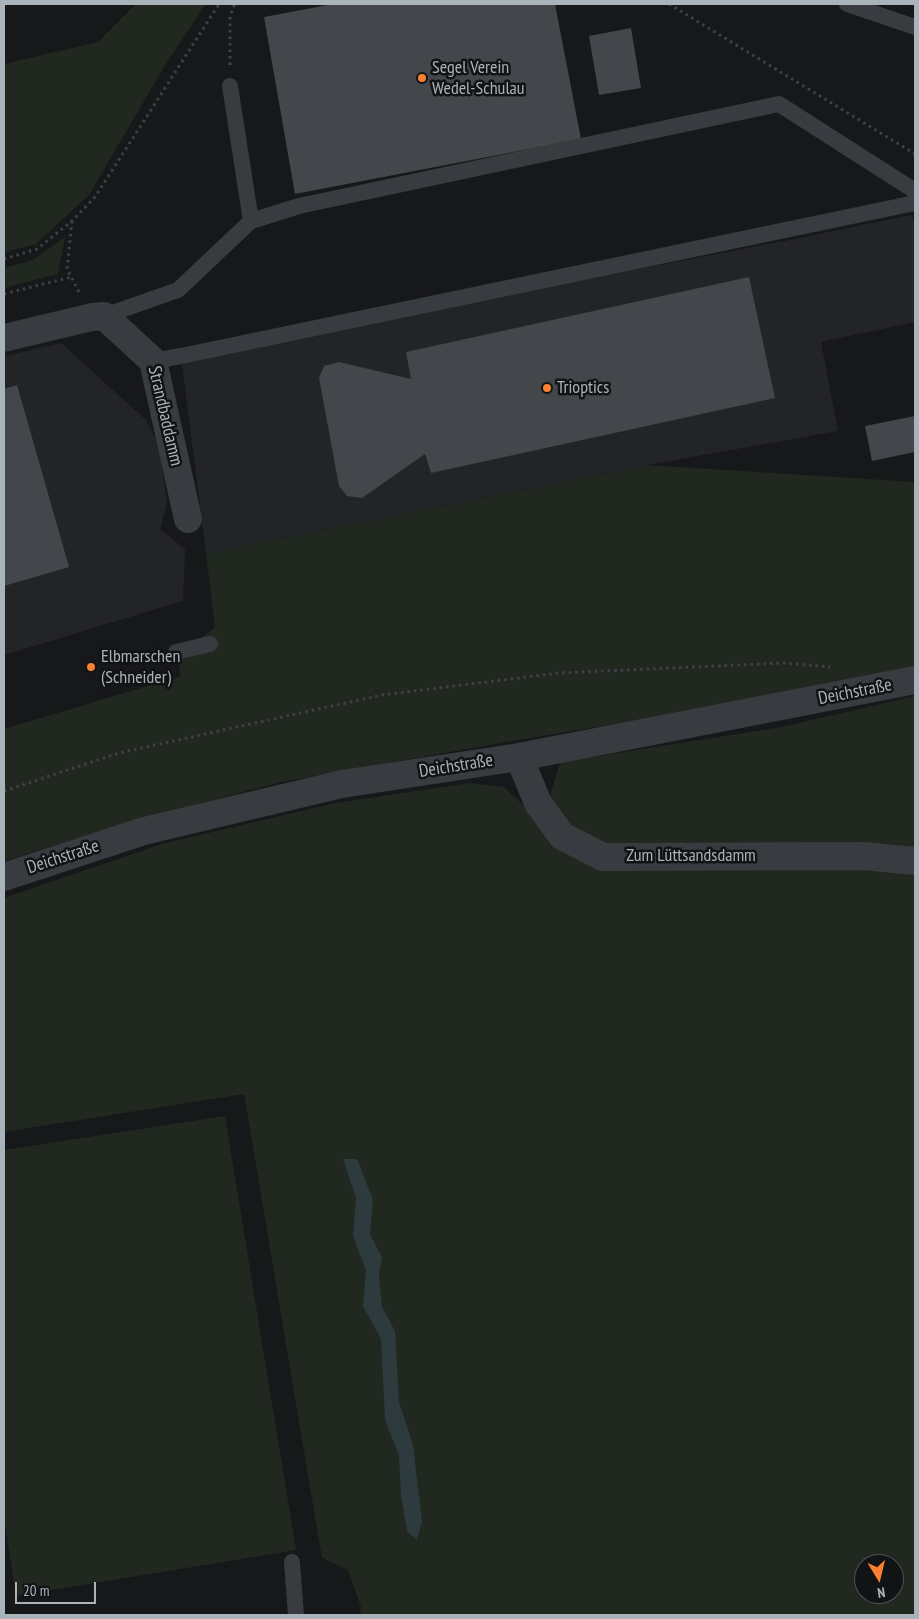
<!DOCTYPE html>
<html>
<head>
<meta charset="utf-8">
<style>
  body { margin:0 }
  #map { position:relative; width:919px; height:1619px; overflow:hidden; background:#17181a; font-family:"PT Sans Narrow",sans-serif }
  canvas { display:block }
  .frame { position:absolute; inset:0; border:5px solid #a9b3ba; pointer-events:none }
  .north { position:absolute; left:854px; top:1554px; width:50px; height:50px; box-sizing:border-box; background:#121315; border:1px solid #4e5357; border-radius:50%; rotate:171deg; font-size:14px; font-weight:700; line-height:20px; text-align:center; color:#a9b3ba }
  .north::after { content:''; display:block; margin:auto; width:18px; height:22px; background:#f9812f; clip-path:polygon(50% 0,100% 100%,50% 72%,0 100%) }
  .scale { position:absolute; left:15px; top:1582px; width:81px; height:22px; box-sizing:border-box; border:2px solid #a9b3ba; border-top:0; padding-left:6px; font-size:15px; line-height:18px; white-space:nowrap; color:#a9b3ba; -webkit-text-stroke:4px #121315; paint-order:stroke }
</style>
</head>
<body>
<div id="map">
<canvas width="919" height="1619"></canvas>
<div class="frame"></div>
<div class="north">N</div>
<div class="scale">20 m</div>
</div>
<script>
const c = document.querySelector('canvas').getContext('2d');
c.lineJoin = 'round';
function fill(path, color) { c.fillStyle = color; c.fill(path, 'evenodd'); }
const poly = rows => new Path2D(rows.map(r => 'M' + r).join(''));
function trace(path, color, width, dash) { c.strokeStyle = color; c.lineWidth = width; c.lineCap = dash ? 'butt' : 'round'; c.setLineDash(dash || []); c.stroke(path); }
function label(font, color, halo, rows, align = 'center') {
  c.font = font + ' "PT Sans Narrow",sans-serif'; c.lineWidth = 5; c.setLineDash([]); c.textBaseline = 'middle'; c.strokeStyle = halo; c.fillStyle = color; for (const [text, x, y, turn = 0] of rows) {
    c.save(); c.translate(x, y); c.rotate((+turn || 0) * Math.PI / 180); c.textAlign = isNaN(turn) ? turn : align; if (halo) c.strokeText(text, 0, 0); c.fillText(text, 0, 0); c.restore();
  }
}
const built = poly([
  [911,215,915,220,915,322,821,342,838,431,647,465,206,553,181,356,800,238],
  [61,343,146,420,159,446,167,502,160,529,185,549,183,601,4,655,4,356]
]);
const green = poly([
  [136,4,206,4,164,67,89,195,36,244,4,252,4,64,98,42],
  [65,237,58,274,4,288,4,268,33,260],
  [647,465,915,482,915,668,815,691,506,742,281,782,119,825,4,861,4,729,181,676,177,658,215,627,206,553],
  [915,696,915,853,613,852,565,828,550,796,560,762,782,727],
  [470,783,504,787,577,855,915,865,915,1615,360,1615,361,1607,348,1570,322,1558,244,1094,4,1132,4,898,162,844,335,803],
  [864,1564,894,1564,894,1594,864,1594],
  [225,1116,296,1550,16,1596,4,1518,4,1150]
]);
const water = poly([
  [343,1159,357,1159,373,1200,370,1234,382,1257,379,1275,382,1307,395,1331,399,1402,413,1445,422,1522,417,1540,407,1531,401,1494,399,1455,385,1420,381,1339,363,1306,366,1270,353,1236,356,1198]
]);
const building = poly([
  [333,4,555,4,581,139,295,194,264,17],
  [631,28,641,88,599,95,589,36],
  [749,277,775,398,431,473,425,454,362,498,347,496,339,486,319,378,324,366,339,362,411,379,406,352],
  [17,385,69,567,4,586,4,389],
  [915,416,915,452,872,461,865,426]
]);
const path = poly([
  [669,4,915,154],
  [230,65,230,16,235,4],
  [72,221,67,269,79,292],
  [4,259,37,249,72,221,95,197,219,4],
  [4,294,71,277],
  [4,791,119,753,382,695,559,673,784,663,830,667]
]);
const service = poly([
  [847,4,915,27],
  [230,86,251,221],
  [104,316,178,290,251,221,299,206,779,104,915,191],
  [153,361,181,356,915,203],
  [176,652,210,644],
  [292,1562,296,1615]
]);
const minor = poly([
  [4,338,92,317,104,316,153,361,188,519],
  [519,757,538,803,562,836,603,857,863,856,915,861],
  [4,877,144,831,342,784,519,757,915,680]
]);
const markers = [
  [422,78,5,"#f9812f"],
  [547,388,5,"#f9812f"],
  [91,667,5,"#f9812f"]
];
const poiNames = [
  ["Segel Verein",432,68],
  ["Wedel-Schulau",432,89],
  ["Trioptics",557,388],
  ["Elbmarschen",101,657],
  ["(Schneider)",101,678]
];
const streetNames = [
  ["Strandbaddamm",165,416,77],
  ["Deichstraße",855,692,-11],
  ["Deichstraße",456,766,-9],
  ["Zum Lüttsandsdamm",691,856],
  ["Deichstraße",63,857,-18]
];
fill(built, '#232427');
fill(green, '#20281f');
fill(water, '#2d3b3e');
fill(building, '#43464a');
trace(path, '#3e4246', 3, [2.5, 4]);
trace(service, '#383b3f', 16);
trace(minor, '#383b3f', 28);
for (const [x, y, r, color] of markers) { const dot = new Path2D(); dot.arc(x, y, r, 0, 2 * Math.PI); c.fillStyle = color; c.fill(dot); trace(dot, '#121315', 2); }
label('18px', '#a9b3ba', '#121315', poiNames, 'left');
label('18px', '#a9b3ba', '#121315', streetNames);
</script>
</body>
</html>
